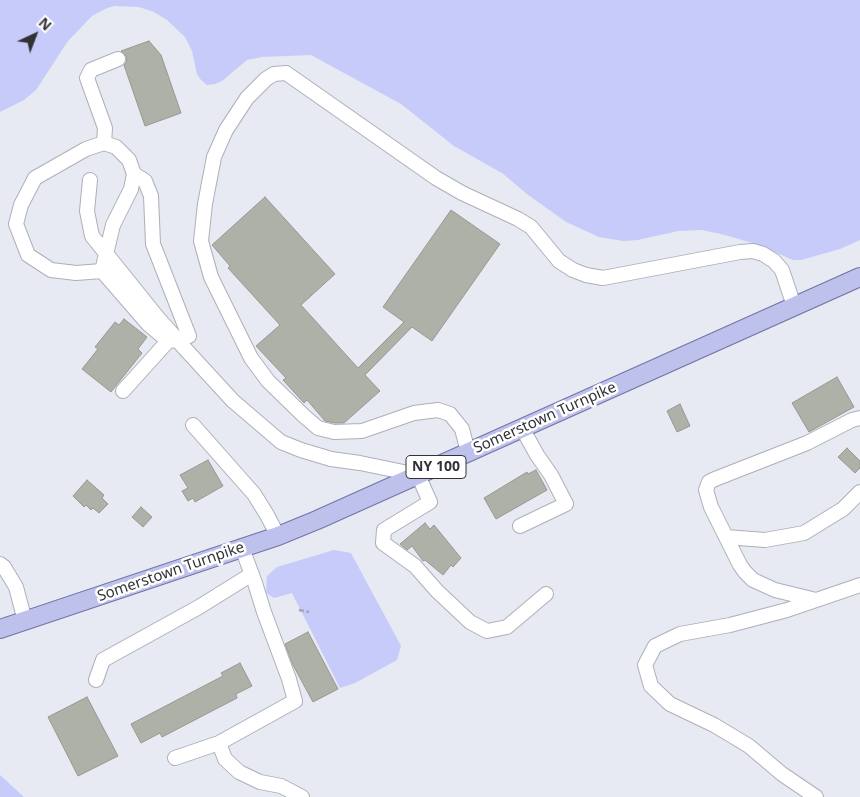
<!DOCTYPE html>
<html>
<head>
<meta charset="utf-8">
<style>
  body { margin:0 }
  #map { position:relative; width:860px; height:797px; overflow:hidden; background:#e7e9f3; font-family:"Noto Sans",sans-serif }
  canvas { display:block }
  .north { position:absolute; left:10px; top:10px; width:50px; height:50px; -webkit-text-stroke:4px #fff; paint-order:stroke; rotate:43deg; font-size:14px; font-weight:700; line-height:20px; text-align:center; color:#313236 }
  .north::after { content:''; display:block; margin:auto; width:18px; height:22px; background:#313236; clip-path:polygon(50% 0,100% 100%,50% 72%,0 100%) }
</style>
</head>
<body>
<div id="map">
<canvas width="860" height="797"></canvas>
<div class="north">N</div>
</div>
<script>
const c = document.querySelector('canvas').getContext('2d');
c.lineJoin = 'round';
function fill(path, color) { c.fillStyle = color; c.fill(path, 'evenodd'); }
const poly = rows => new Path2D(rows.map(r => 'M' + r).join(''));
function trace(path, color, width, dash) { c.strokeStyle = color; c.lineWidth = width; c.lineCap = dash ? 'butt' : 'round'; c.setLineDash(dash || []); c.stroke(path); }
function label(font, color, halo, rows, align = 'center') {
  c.font = font + ' "Noto Sans",sans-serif'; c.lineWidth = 5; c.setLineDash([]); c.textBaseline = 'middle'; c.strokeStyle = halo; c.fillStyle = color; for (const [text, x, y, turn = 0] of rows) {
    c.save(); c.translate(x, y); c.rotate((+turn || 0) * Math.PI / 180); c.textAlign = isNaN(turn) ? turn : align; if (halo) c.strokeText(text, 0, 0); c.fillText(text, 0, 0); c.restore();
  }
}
const green = poly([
  [0,0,860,0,860,240,840,249,801,260,793,260,756,244,725,235,702,230,678,231,638,240,623,241,599,237,566,222,527,194,502,173,454,146,401,104,311,55,262,57,247,60,222,81,215,84,207,85,201,80,197,74,192,51,185,37,167,20,154,12,139,7,115,6,107,8,92,16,68,41,36,90,24,100,0,112],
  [334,550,351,553,401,646,397,660,355,683,340,688,292,593,274,598,266,593,267,576,277,567],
  [0,775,24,797,0,797]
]);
const building = poly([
  [149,41,161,55,181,113,145,126,124,65,127,61,126,56,121,51,149,41],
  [265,197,335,274,301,305,358,368,404,322,383,307,451,210,500,244,432,341,412,327,365,375,380,391,344,423,335,423,325,421,307,400,304,403,283,380,286,378,256,346,280,325,228,268,230,266,212,245,265,197],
  [124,319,147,337,138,349,142,353,111,392,82,369,98,349,95,347,115,322,119,325,124,319],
  [837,377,854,407,809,432,792,403,837,377],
  [680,404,690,426,677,432,667,411,680,404],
  [847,448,860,461,860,468,855,473,838,457,847,448],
  [208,460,223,486,195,502,193,498,188,501,182,491,188,488,180,475,208,460],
  [536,470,547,490,496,519,484,498,527,472,528,474,536,470],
  [87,480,104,495,102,498,108,504,99,513,93,508,91,510,86,505,84,507,73,496,87,480],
  [141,507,152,517,143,527,132,517,141,507],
  [425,523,430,529,434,525,461,558,453,567,451,565,443,575,425,560,423,561,412,546,407,550,400,544,425,523],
  [308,632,338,689,313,702,293,665,285,644,308,632],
  [240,663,252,686,236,694,237,698,162,737,160,733,141,743,131,724,223,676,221,673,240,663],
  [87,697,118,756,78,776,48,717,87,697]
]);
const path = poly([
  [299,610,309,612]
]);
const minor = poly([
  [104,143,105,128,87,78,91,70,118,59],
  [134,174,145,181,151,196,153,244,189,336],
  [90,180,87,211,92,236,158,318,175,337],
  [102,271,76,273,51,270,28,255,16,224,21,205,35,178,86,149,104,143,116,147,129,160,134,174,131,189,113,225,102,271,148,324,168,341],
  [123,391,168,341,177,340,233,401,281,442,301,450,331,459,360,463,418,475,430,502,384,530,383,543,415,566,437,591,470,622,487,631,507,627,546,594],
  [193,425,254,494,267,515,278,536],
  [468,452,462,429,450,414,438,410,414,413,362,431,334,432,318,428,304,416,268,381,251,358,211,277,201,241,205,204,214,157,226,130,247,98,266,79,274,74,286,73,436,178,462,193,518,219,531,227,559,261,573,270,586,275,603,278,740,252,753,251,763,254,774,261,782,270,794,306],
  [520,526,566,504,551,475,537,455,522,428],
  [726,537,765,540,804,533,843,509,860,492],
  [0,564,4,567,16,587,25,621],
  [816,600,775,590,753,580,745,572,740,565,711,507,706,490,709,482,715,479,807,443,852,420,860,418],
  [96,680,103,660,199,607,252,574],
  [219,743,225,759,239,772,260,782,281,786,302,797],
  [175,758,219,743,295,701,289,679,264,612,255,583,242,548],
  [816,797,782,774,749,746,714,725,670,704,651,686,645,665,655,646,680,634,730,625,787,610,860,585]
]);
const major = poly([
  [0,629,242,548,278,536,317,520,860,277]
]);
const shields = [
  [436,467,60]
];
const shieldNames = [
  ["NY 100",436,467]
];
const streetNames = [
  ["Somerstown Turnpike",545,418,-24],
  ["Somerstown Turnpike",171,572,-19]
];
fill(green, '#c6cbfa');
fill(building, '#adb1a8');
trace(building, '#969990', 1);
trace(minor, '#aeafb9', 16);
trace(major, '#7074a4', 20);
trace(path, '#a5a7af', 2.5, [5, 2.5]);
trace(minor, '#fff', 14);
trace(major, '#bec1ec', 18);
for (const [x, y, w] of shields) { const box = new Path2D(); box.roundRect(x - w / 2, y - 11.5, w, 23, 4); c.fillStyle = '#fff'; c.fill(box); trace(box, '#313236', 1); }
label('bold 14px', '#313236', null, shieldNames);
label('15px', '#313236', '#fff', streetNames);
</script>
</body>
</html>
